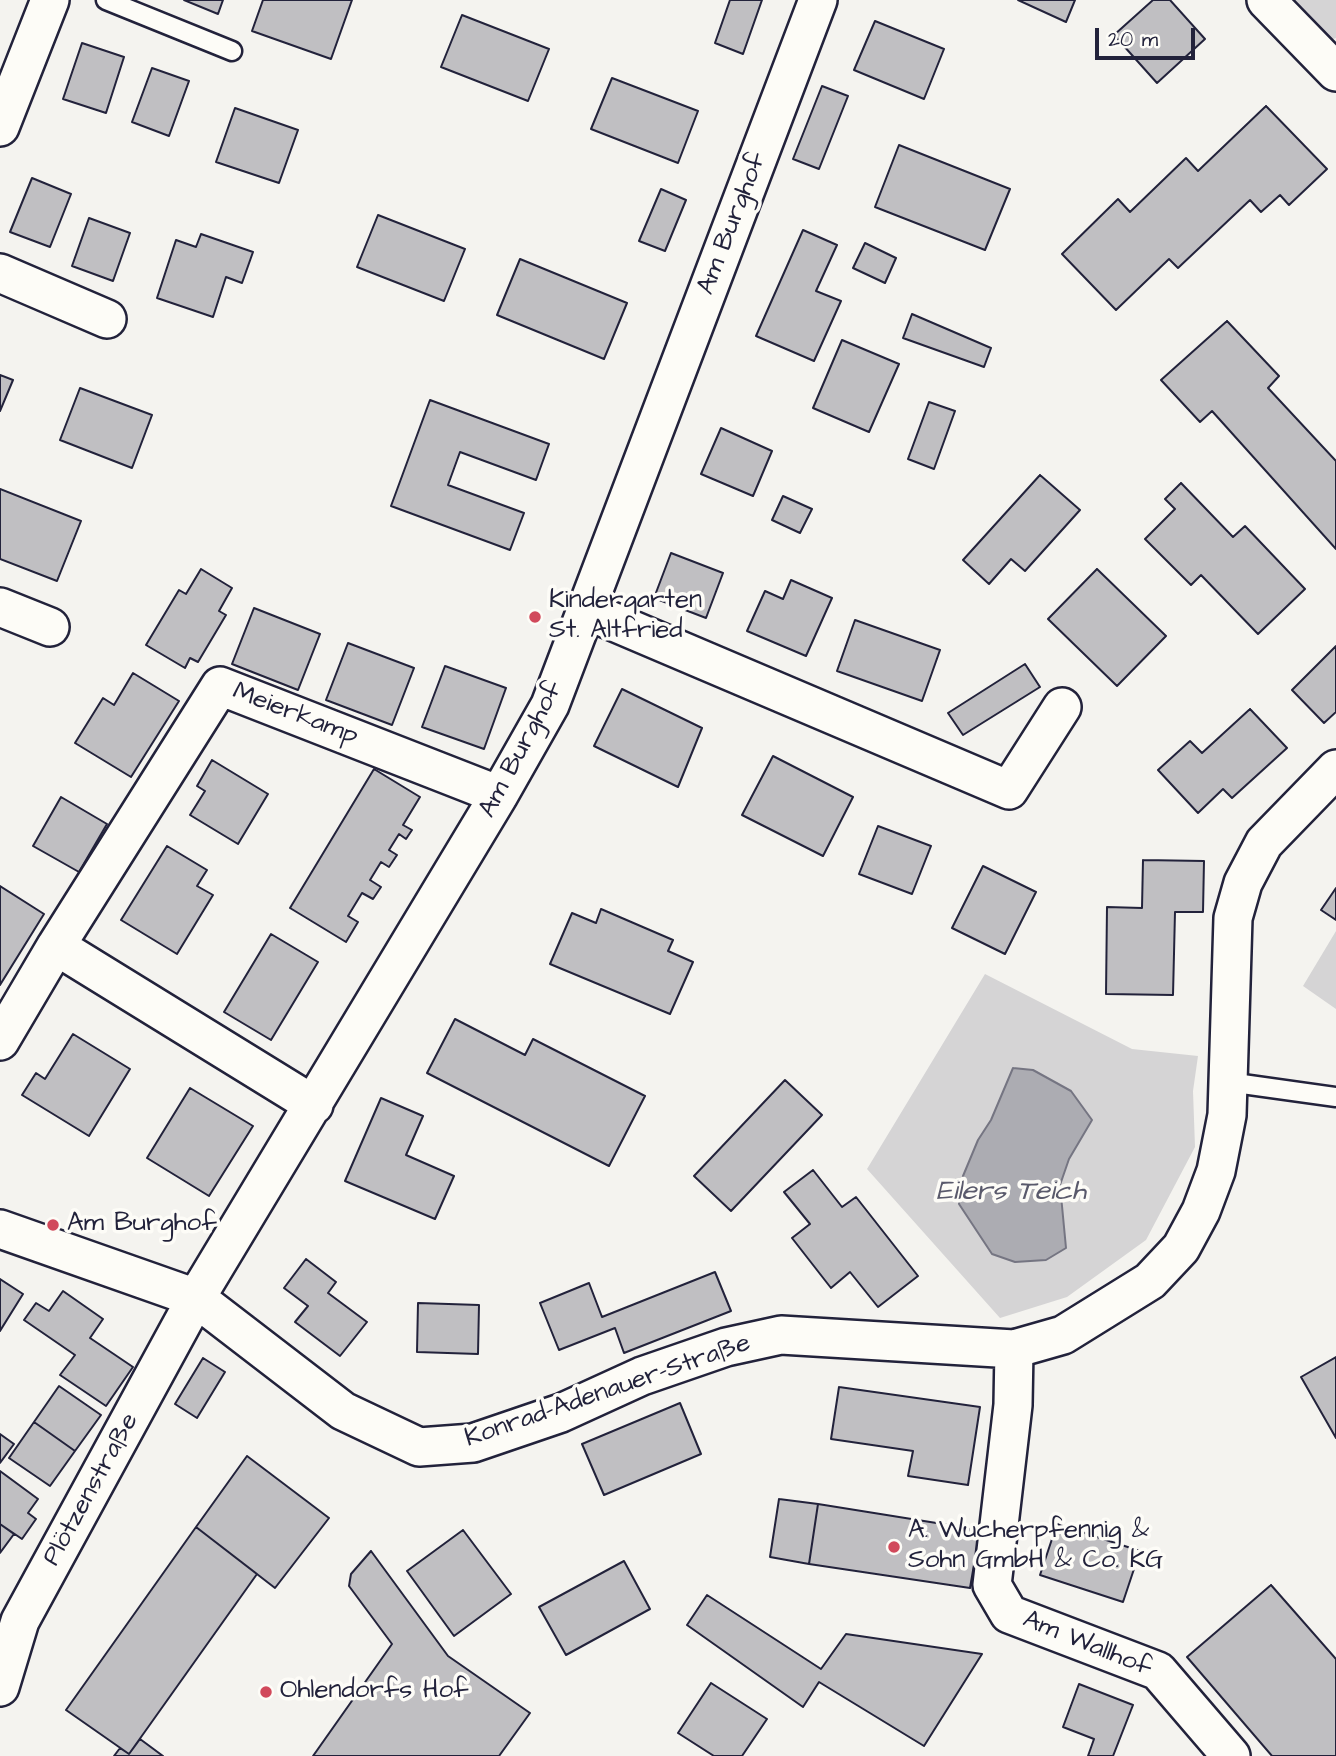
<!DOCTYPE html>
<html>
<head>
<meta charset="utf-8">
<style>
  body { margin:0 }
  #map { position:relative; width:1336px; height:1756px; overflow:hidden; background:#f4f3ef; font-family:"Architects Daughter",sans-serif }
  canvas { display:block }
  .scale { position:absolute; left:1095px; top:28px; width:100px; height:32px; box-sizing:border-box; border:4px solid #22223b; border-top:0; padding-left:9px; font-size:21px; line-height:24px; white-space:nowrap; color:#22223b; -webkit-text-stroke:5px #fdfcf7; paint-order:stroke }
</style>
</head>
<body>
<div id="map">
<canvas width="1336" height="1756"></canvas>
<div class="scale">20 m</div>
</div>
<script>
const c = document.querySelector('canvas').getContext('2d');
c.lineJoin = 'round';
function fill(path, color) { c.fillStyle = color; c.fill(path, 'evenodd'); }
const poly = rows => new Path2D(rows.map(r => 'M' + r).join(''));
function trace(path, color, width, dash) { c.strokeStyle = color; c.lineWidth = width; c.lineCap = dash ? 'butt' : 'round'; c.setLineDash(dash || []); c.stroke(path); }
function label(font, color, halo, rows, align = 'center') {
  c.font = font + ' "Architects Daughter",sans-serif'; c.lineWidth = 7; c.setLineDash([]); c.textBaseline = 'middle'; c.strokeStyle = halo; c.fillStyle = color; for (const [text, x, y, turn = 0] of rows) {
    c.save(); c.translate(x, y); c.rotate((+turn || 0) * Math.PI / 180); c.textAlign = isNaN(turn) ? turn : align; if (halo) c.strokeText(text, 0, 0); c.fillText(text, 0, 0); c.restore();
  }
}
const green = poly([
  [1283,0,1336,0,1336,38,1331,40],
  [1336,931,1336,1009,1303,986],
  [985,974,1132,1049,1198,1056,1193,1091,1195,1147,1146,1240,1067,1297,1000,1318,867,1169]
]);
const water = poly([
  [1013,1068,1033,1070,1071,1091,1092,1120,1069,1159,1060,1185,1066,1248,1046,1260,1015,1262,992,1254,959,1204,963,1176,978,1140,991,1120,1013,1068]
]);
const building = poly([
  [184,0,223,0,218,14,184,0],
  [263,0,352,0,331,59,252,31,263,0],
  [730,0,762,0,743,54,715,43,730,0],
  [1018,0,1075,0,1066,22,1018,0],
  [1153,0,1170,0,1205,39,1157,83,1114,35,1153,0],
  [462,15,549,49,528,101,441,67,462,15],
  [875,21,944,49,924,99,854,70,875,21],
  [82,43,124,57,106,113,63,99,82,43],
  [152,68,189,81,169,136,132,122,152,68],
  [612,78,698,111,678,163,591,129,612,78],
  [822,86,848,96,819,169,793,159,822,86],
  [1266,106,1327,169,1289,205,1280,195,1261,212,1250,200,1178,268,1169,259,1116,310,1062,254,1118,199,1130,212,1186,158,1198,171,1266,106],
  [235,108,298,130,279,183,216,162,235,108],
  [899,145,1010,189,985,250,875,207,899,145],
  [32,178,71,194,50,247,10,232,32,178],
  [661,189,686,200,665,251,639,241,661,189],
  [378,215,465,249,444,301,357,267,378,215],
  [89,218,130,233,113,281,72,266,89,218],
  [803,230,837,245,816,291,841,301,814,361,756,336,803,230],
  [201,234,253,252,242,283,226,277,213,317,157,298,176,240,196,247,201,234],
  [865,243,896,258,885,283,853,268,865,243],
  [520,259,627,303,604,359,497,315,520,259],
  [912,314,991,348,984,367,903,338,912,314],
  [1227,321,1279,376,1268,388,1336,461,1336,549,1212,411,1200,422,1161,380,1227,321],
  [842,340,899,364,869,432,813,408,842,340],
  [0,375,13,380,0,411,0,375],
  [80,388,152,415,132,468,60,440,80,388],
  [430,400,549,444,536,480,460,452,448,485,524,513,510,550,391,506,430,400],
  [929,402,955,411,934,469,908,459,929,402],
  [721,428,772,451,753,496,701,474,721,428],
  [1040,475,1080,510,1025,571,1011,559,989,584,963,560,1040,475],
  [1181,483,1233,537,1245,526,1305,589,1258,634,1201,575,1191,585,1145,539,1175,509,1165,499,1181,483],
  [0,489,81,521,57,581,0,559,0,489],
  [783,496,812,509,800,533,772,520,783,496],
  [671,553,723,573,706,618,654,598,671,553],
  [201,569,232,588,219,611,226,615,198,662,190,658,185,668,146,645,179,590,186,594,201,569],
  [1097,569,1166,636,1117,686,1048,619,1097,569],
  [791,580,832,598,806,656,747,631,765,591,783,599,791,580],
  [254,608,320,634,298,690,232,664,254,608],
  [855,620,940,650,922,701,837,671,855,620],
  [348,643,414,668,392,725,326,700,348,643],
  [1336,646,1336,712,1324,723,1292,690,1336,646],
  [1025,664,1040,687,963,735,948,713,1025,664],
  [445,666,506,688,484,749,422,727,445,666],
  [133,673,179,701,131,777,75,743,103,698,114,705,133,673],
  [622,689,702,728,678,787,594,746,622,689],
  [1250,709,1287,748,1232,798,1223,789,1198,813,1158,770,1190,741,1202,753,1250,709],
  [773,756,853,797,823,856,742,815,773,756],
  [212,760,268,794,238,844,190,815,205,791,197,786,212,760],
  [374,769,420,797,403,825,412,830,406,839,399,834,389,850,397,855,389,867,381,862,370,880,381,887,373,899,362,893,348,916,358,922,346,942,290,908,374,769],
  [61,797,107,824,79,872,33,846,61,797],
  [878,826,931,846,912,894,859,874,878,826],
  [167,846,207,870,197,886,213,895,177,954,121,920,167,846],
  [1143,860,1204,861,1203,912,1175,912,1173,995,1106,994,1107,907,1142,908,1143,860],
  [983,866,1036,892,1005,954,952,928,983,866],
  [0,886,44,914,0,985,0,886],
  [1336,888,1336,920,1321,910,1336,888],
  [601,909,673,940,668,951,693,962,670,1014,550,964,572,913,596,923,601,909],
  [271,934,318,962,271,1040,224,1012,271,934],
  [455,1019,525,1055,533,1039,645,1096,609,1166,427,1073,455,1019],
  [73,1034,130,1069,89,1136,22,1095,36,1073,45,1079,73,1034],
  [785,1080,822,1115,731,1211,694,1176,785,1080],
  [190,1088,253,1126,209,1196,147,1158,190,1088],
  [381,1098,423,1116,406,1155,454,1176,435,1219,345,1181,381,1098],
  [813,1170,842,1207,856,1197,918,1276,878,1307,850,1272,831,1288,792,1238,810,1224,784,1192,813,1170],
  [306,1259,336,1282,328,1293,367,1322,340,1356,295,1322,308,1306,284,1288,306,1259],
  [715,1272,731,1311,624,1353,615,1328,559,1350,540,1303,589,1283,602,1317,715,1272],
  [0,1279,23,1294,0,1331,0,1279],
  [63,1291,103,1319,90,1338,133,1367,106,1406,60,1375,75,1355,24,1320,36,1303,49,1311,63,1291],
  [418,1303,479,1305,478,1354,417,1352,418,1303],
  [1336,1357,1336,1438,1301,1377,1336,1357],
  [203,1358,225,1372,197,1418,175,1404,203,1358],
  [59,1386,101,1415,75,1451,34,1422,59,1386],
  [839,1387,980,1407,968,1485,908,1476,913,1451,831,1439,839,1387],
  [680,1403,701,1454,604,1495,582,1444,680,1403],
  [34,1422,75,1451,50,1486,9,1458,34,1422],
  [0,1434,14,1444,0,1463,0,1434],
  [247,1456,329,1518,275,1588,196,1527,247,1456],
  [0,1471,38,1499,28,1513,36,1519,22,1539,0,1524,0,1471],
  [779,1499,818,1504,809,1564,770,1557,779,1499],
  [818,1504,980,1530,970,1588,809,1564,818,1504],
  [0,1524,14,1534,0,1553,0,1524],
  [1057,1524,1140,1551,1123,1602,1040,1575,1057,1524],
  [196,1527,257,1574,129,1754,66,1710,196,1527],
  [463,1530,511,1594,454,1636,407,1571,463,1530],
  [371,1551,448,1656,530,1713,499,1756,313,1756,392,1644,349,1586,351,1574,371,1551],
  [624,1561,650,1609,566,1655,539,1607,624,1561],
  [1271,1585,1336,1659,1336,1756,1272,1756,1187,1657,1271,1585],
  [707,1595,821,1669,846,1634,982,1654,924,1746,819,1682,803,1707,687,1625,707,1595],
  [711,1683,767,1719,742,1756,714,1756,678,1733,711,1683],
  [1079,1684,1133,1705,1113,1756,1088,1756,1094,1739,1063,1727,1079,1684],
  [140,1739,163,1756,114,1756,120,1748,129,1754,140,1739]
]);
const lane = poly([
  [106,0,232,51],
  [1228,1082,1336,1097]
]);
const street = poly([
  [1266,0,1336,72],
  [0,127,50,0],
  [0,273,107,319],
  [0,607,50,627],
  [588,611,1009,790,1062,707],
  [56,946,220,686,499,795],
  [0,1041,56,946,314,1105],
  [0,1229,196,1298,343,1411,419,1447,473,1443,561,1413,642,1376,726,1347,781,1335,1014,1349,1063,1335,1150,1281,1181,1248,1201,1211,1216,1171,1227,1115,1233,918,1243,883,1264,843,1336,769],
  [1014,1349,1013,1405,992,1585,1009,1614,1158,1671,1231,1756],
  [0,1687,20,1621,196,1298,499,795,550,705,818,0]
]);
const markers = [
  [535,617,7,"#d1495b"],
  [53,1225,7,"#d1495b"],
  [894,1547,7,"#d1495b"],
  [266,1692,7,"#d1495b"]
];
const streetNames = [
  ["Am Burghof",733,224,-69],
  ["Meierkamp",295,715,21],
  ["Am Burghof",522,750,-62],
  ["Konrad-Adenauer-Straße",608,1392,-19],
  ["Plötzenstraße",92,1490,-61],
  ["Am Wallhof",1087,1645,22]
];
const poiNames = [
  ["Kindergarten",549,602],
  ["St. Altfried",549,632],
  ["Am Burghof",67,1225],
  ["A. Wucherpfennig &",908,1532],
  ["Sohn GmbH & Co. KG",908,1562],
  ["Ohlendorfs Hof",280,1692]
];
const waterNames = [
  ["Eilers Teich",1011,1193]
];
fill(green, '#d5d4d5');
fill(water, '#acacb2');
trace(water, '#757582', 2);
fill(building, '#c0bfc2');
trace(building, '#22223b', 2);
trace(lane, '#22223b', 23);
trace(street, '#22223b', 42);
trace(lane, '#fdfcf7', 18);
trace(street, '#fdfcf7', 37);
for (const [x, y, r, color] of markers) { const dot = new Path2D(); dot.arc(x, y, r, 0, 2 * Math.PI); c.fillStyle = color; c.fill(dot); trace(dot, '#fdfcf7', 2.5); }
label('26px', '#22223b', '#fdfcf7', streetNames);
label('26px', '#22223b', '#fdfcf7', poiNames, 'left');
label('italic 28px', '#59596b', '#fdfcf7', waterNames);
</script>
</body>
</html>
